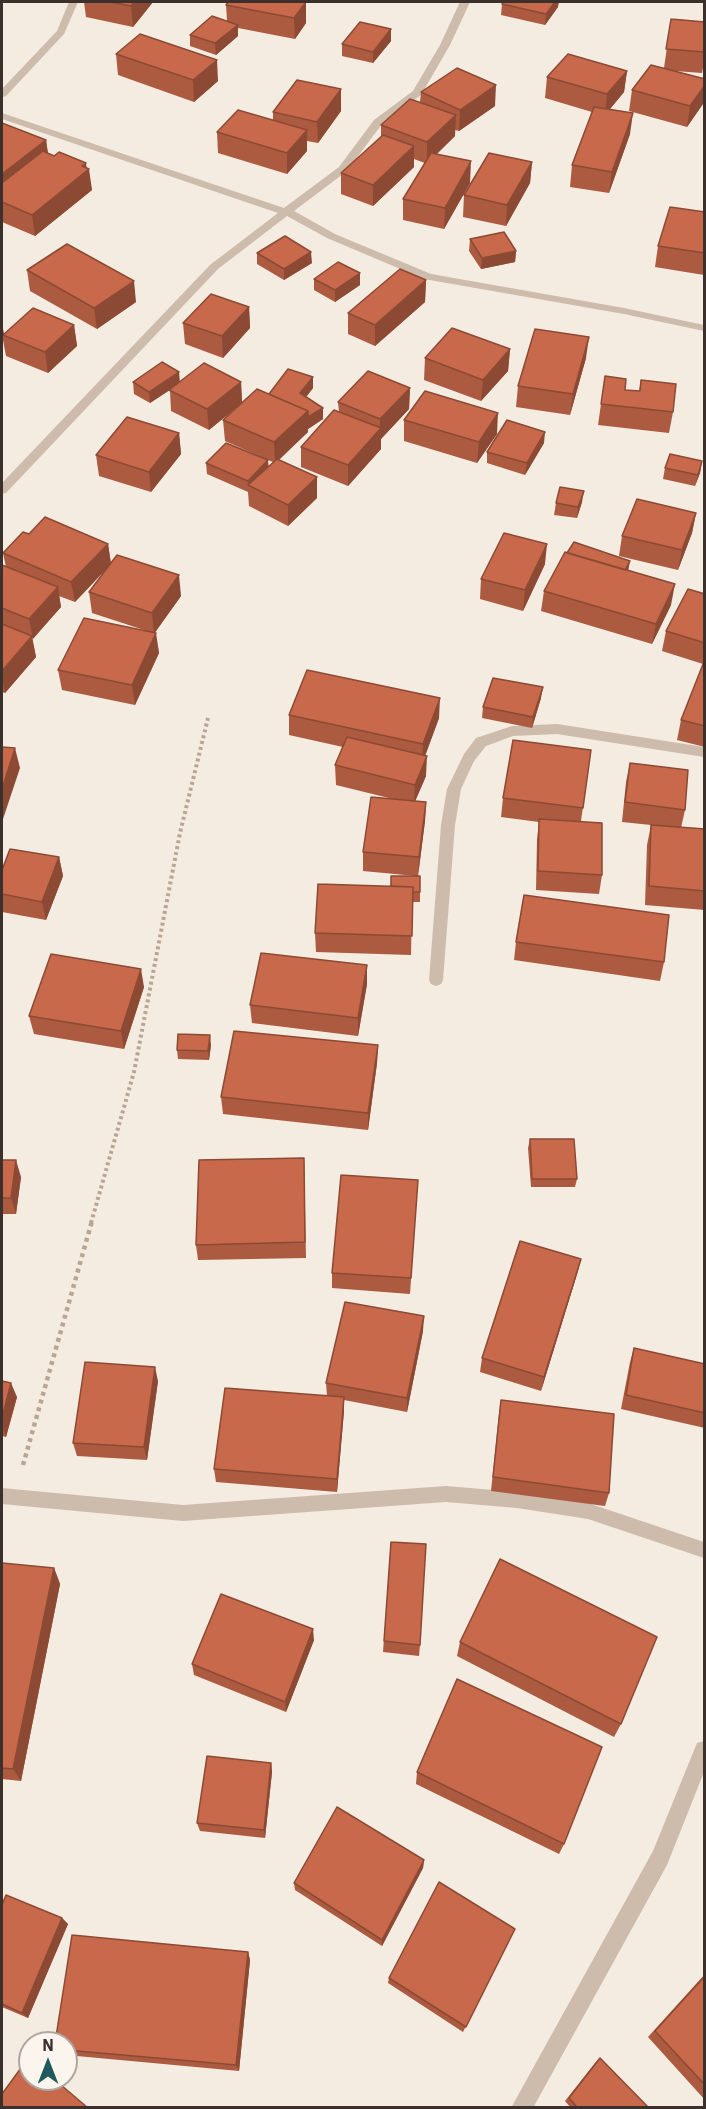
<!DOCTYPE html>
<html>
<head>
<meta charset="utf-8">
<style>
  body { margin:0 }
  #map { position:relative; width:706px; height:2109px; overflow:hidden; background:#f4ebe1; font-family:"IBM Plex Sans",sans-serif }
  canvas { display:block }
  .frame { position:absolute; inset:0; border:3px solid #3b302b; pointer-events:none }
  .north { position:absolute; left:18px; top:2031px; width:60px; height:60px; box-sizing:border-box; background:#fbf5ee; border:2px solid #aea6a0; border-radius:50%; rotate:0deg; font-size:16px; font-weight:700; line-height:24px; text-align:center; color:#3b302b }
  .north::after { content:''; display:block; margin:auto; width:21px; height:27px; background:#1f5a5e; clip-path:polygon(50% 0,100% 100%,50% 72%,0 100%) }
</style>
</head>
<body>
<div id="map">
<canvas width="706" height="2109"></canvas>
<div class="frame"></div>
<div class="north">N</div>
</div>
<script>
const c = document.querySelector('canvas').getContext('2d');
c.lineJoin = 'round';
const poly = rows => new Path2D(rows.map(r => 'M' + r).join(''));
function trace(path, color, width, dash) { c.strokeStyle = color; c.lineWidth = width; c.lineCap = dash ? 'butt' : 'round'; c.setLineDash(dash || []); c.stroke(path); }
function fill(path, color) { c.fillStyle = color; c.fill(path, 'evenodd'); }
const pathFar1 = poly([
  [91,1223,134,1072,180,833,208,718]
]);
const path = poly([
  [23,1465,92,1221]
]);
const minor = poly([
  [69,2,78,2,64,34,6,96,2,97,2,89,57,31,69,2],
  [460,2,470,2,450,45,421,95,382,124,347,171,294,211,335,234,431,274,624,308,704,325,704,331,624,314,424,279,327,238,287,216,218,269,6,493,2,494,2,483,210,265,278,213,2,119,2,113,284,208,339,167,374,120,413,91,440,45,460,2],
  [557,724,704,747,704,757,557,734,513,736,486,746,474,761,461,789,455,825,443,980,441,984,436,986,431,984,429,980,441,825,447,789,464,754,476,738,512,726,557,724],
  [446,1486,517,1492,588,1503,704,1542,704,1558,588,1519,517,1508,446,1502,183,1521,2,1504,2,1488,183,1505,446,1486],
  [704,1741,704,1772,667,1865,533,2108,511,2108,653,1851,697,1743,704,1741]
]);
const wall = poly([
  [84,2,153,2,133,27,86,17],
  [301,2,306,23,295,39,238,28,238,36,216,55,190,46,190,35,227,21,226,5],
  [502,4,558,7,545,25,501,15],
  [671,19,705,22,705,56,702,73,675,71,705,79,705,101,687,127,629,111,632,90,664,68],
  [391,29,391,41,373,63,342,56,342,44],
  [116,54,218,81,194,102,118,75],
  [627,71,624,92,610,109,630,134,609,193,570,187,572,165,592,112,545,98,547,77],
  [341,89,341,111,318,143,307,141,307,151,287,174,218,153,217,132,273,120,273,112],
  [421,92,495,106,459,131,455,130,455,136,437,154,470,183,444,229,403,220,403,199,425,163,414,159,414,167,373,206,341,194,341,173,381,137,381,125,420,102],
  [2,123,46,140,48,153,87,168,92,190,35,236,2,222],
  [532,162,530,183,506,226,463,217,464,195],
  [705,212,704,275,655,267,658,246],
  [470,239,516,251,515,262,481,269,469,251],
  [257,253,312,263,284,280,257,264],
  [27,270,136,302,97,329,30,291],
  [360,273,360,285,335,302,314,290,314,279],
  [426,280,425,302,375,346,348,334,348,313],
  [249,307,250,328,223,358,185,344,183,323],
  [2,323,4,334,74,325,77,346,48,373,6,356,3,340,2,341],
  [510,349,508,371,481,401,424,380,425,358],
  [586,358,570,415,516,407,518,386],
  [179,372,179,382,241,382,242,402,269,394,313,388,306,397,323,419,308,429,308,432,279,460,317,498,288,526,249,506,248,492,207,474,206,463,266,459,225,441,223,420,239,405,209,430,171,411,170,390,150,403,134,394,133,382],
  [268,460,273,462,268,467],
  [605,376,625,390,639,391,641,380,673,412,669,433,598,425],
  [410,388,409,409,381,439,381,449,348,486,301,467,301,447,339,412,338,402],
  [404,420,497,434,477,463,404,441],
  [179,433,181,454,151,492,99,476,96,455],
  [544,443,525,475,487,463,487,452],
  [702,461,700,473,695,486,663,479,665,468],
  [582,502,577,518,554,515,556,503],
  [696,513,692,533,678,570,619,556,622,536],
  [29,534,108,544,111,564,181,596,155,632,159,653,135,705,62,690,58,670,144,630,92,613,89,592,108,567,75,602,59,596,61,607,32,639,36,657,5,693,2,692,2,565,6,567,3,553],
  [545,564,523,611,480,599,481,579],
  [628,571,671,605,652,644,541,611,544,591],
  [705,594,705,747,677,740,681,720,703,664,662,651,666,631],
  [541,698,532,728,482,718,483,707],
  [289,715,439,718,425,756,426,776,415,801,426,802,425,821,418,876,420,892,420,902,412,902,411,955,316,952,315,933,391,886,416,876,363,871,363,852,393,799,336,785,335,765,343,747,289,735],
  [591,750,581,821,602,875,599,894,536,890,537,839,539,822,501,817,503,798],
  [630,763,685,810,681,828,705,829,705,910,645,905,647,845,651,825,622,822,626,782],
  [59,857,63,876,46,920,2,912,2,870],
  [516,942,664,962,660,981,514,960],
  [367,965,367,984,358,1036,252,1023,250,1005],
  [144,987,124,1049,34,1034,29,1016],
  [211,1045,209,1060,178,1059,177,1050],
  [378,1045,377,1063,368,1130,223,1114,221,1097],
  [530,1139,577,1179,575,1187,531,1187,528,1148],
  [304,1158,306,1258,198,1260,196,1245],
  [2,1160,21,1177,16,1214,2,1214],
  [418,1180,410,1294,332,1288,332,1273],
  [581,1259,577,1274,541,1391,480,1372,482,1358],
  [423,1331,407,1412,344,1400,344,1411,337,1492,216,1482,214,1469,327,1396,326,1383],
  [634,1348,705,1364,705,1428,621,1409,630,1362],
  [2,1381,17,1397,6,1437,2,1436],
  [158,1381,147,1460,77,1456,73,1443],
  [501,1400,609,1493,605,1506,491,1491,499,1414],
  [391,1542,420,1645,419,1656,383,1652],
  [2,1563,54,1568,60,1584,21,1781,2,1779],
  [314,1640,286,1712,194,1675,192,1664],
  [460,1642,621,1724,614,1737,457,1656],
  [271,1763,272,1772,265,1838,200,1831,197,1823],
  [417,1772,564,1844,559,1854,416,1784],
  [424,1860,423,1868,382,1946,295,1890,294,1883],
  [2,1905,62,1918,68,1924,28,2018,2,2007],
  [515,1929,463,2032,388,1983,389,1978],
  [248,1952,250,1960,239,2071,66,2055,66,2043],
  [705,1974,705,2100,648,2037],
  [600,2058,649,2108,571,2108,565,2101,595,2063]
]);
const shadedWall = poly([
  [134,2,153,2,133,27,131,6],
  [306,2,306,23,295,39,294,18],
  [555,2,559,2,558,7,545,25,546,14],
  [238,25,238,36,216,55,215,43],
  [391,29,391,41,373,63,373,52],
  [217,60,218,81,194,102,193,80],
  [627,71,624,92,605,115,607,94],
  [496,85,495,106,459,131,460,110],
  [705,85,705,101,687,127,690,106],
  [341,89,341,111,318,143,317,122],
  [633,113,630,134,609,193,612,172],
  [456,115,455,136,427,163,427,142],
  [307,130,307,151,287,174,287,153],
  [46,140,49,162,2,198,2,174],
  [414,146,414,167,373,206,373,185],
  [471,161,470,183,444,229,445,208],
  [532,162,530,183,506,226,507,205],
  [86,163,87,171,89,169,92,190,35,236,32,215],
  [516,251,515,262,481,269,482,258],
  [311,252,312,263,284,280,284,269],
  [360,273,360,285,335,302,335,290],
  [426,280,425,302,375,346,375,325],
  [134,281,136,302,97,329,94,308],
  [249,307,250,328,223,358,222,336],
  [2,323,4,336,3,335,3,340,2,341],
  [74,325,77,346,48,373,45,352],
  [589,337,586,358,570,415,573,394],
  [510,349,508,371,481,401,483,380],
  [179,372,180,383,150,403,149,392],
  [313,377,313,388,300,405,300,393],
  [241,382,242,403,209,430,207,409],
  [410,388,409,409,381,439,381,449,348,486,348,465,380,429,380,419],
  [323,408,323,419,308,429,308,432,275,463,274,442,308,411],
  [498,413,497,434,477,463,479,442],
  [545,432,544,443,525,475,527,463],
  [179,433,181,454,151,492,149,472],
  [268,460,269,471,248,486,248,481],
  [702,461,700,473,695,486,698,475],
  [317,477,317,498,288,526,288,505],
  [584,491,582,502,577,518,578,507],
  [696,513,692,533,678,570,682,550],
  [108,544,111,564,75,602,71,582],
  [547,544,545,564,523,611,525,590],
  [630,561,628,572,623,574],
  [179,575,181,596,154,634,152,613],
  [675,584,671,605,652,644,656,624],
  [58,587,61,607,33,639,29,619],
  [156,633,159,653,135,705,132,685],
  [32,636,36,657,5,693,2,678,2,671],
  [543,687,541,698,532,728,533,717],
  [440,698,439,718,422,764,423,744],
  [15,748,20,768,2,822,2,789],
  [427,756,426,776,414,804,415,785],
  [426,802,425,821,418,876,419,857],
  [59,857,63,876,46,920,42,902],
  [367,965,367,984,358,1036,358,1018],
  [141,969,144,987,124,1049,121,1031],
  [210,1035,211,1045,209,1060,208,1051],
  [378,1045,377,1063,368,1130,368,1113],
  [16,1160,21,1177,16,1214,11,1198],
  [581,1259,577,1274,541,1391,544,1377],
  [424,1316,423,1331,407,1412,407,1398],
  [155,1367,158,1381,147,1460,144,1447],
  [11,1383,17,1397,6,1437,2,1426,2,1418],
  [344,1397,344,1411,337,1492,337,1479],
  [54,1568,60,1584,21,1781,13,1769],
  [313,1629,314,1640,286,1712,285,1702],
  [271,1763,272,1772,265,1838,264,1830],
  [424,1860,423,1868,382,1946,382,1940],
  [62,1918,68,1924,28,2018,22,2013],
  [248,1952,250,1960,239,2071,236,2065]
]);
const building = poly([
  [111,2,134,2,131,6,111,2],
  [228,2,306,2,294,18,226,5,228,2],
  [503,2,555,2,546,14,502,4,503,2],
  [212,16,238,25,215,43,190,35,212,16],
  [671,19,705,22,705,52,666,49,671,19],
  [360,22,391,29,373,52,342,44,360,22],
  [140,34,217,60,193,80,116,54,140,34],
  [568,54,627,71,607,94,547,77,568,54],
  [651,65,705,79,705,85,690,106,632,90,651,65],
  [457,68,496,85,460,110,421,92,457,68],
  [297,80,341,89,317,122,273,112,297,80],
  [410,99,456,115,427,142,381,125,410,99],
  [594,107,633,113,612,172,572,165,594,107],
  [238,110,307,130,287,153,217,132,238,110],
  [2,123,46,140,2,174,2,123],
  [383,135,414,146,373,185,341,173,383,135],
  [43,151,54,156,59,152,86,163,82,166,89,169,32,215,2,202,2,183,43,151],
  [431,153,471,161,445,208,403,199,431,153],
  [489,153,532,162,507,205,464,195,489,153],
  [670,207,705,212,705,253,658,246,670,207],
  [504,232,516,251,482,258,470,239,504,232],
  [285,236,311,252,284,269,257,253,285,236],
  [67,244,134,281,94,308,27,270,67,244],
  [338,262,360,273,335,290,314,279,338,262],
  [400,269,426,280,375,325,348,313,400,269],
  [211,294,249,307,222,336,183,323,211,294],
  [33,308,74,325,45,352,3,335,33,308],
  [452,328,510,349,483,380,425,358,452,328],
  [535,329,589,337,573,394,518,386,535,329],
  [162,362,179,372,149,392,133,382,162,362],
  [204,363,241,382,207,409,169,390,204,363],
  [288,369,313,377,300,393,323,408,308,417,308,411,269,394,288,369],
  [368,371,410,388,380,419,338,402,368,371],
  [605,376,626,379,625,390,640,391,641,380,676,384,673,412,601,404,605,376],
  [257,389,308,411,274,442,223,420,257,389],
  [425,391,498,413,479,442,404,420,425,391],
  [334,410,381,428,348,465,301,447,334,410],
  [127,417,179,433,149,472,96,455,127,417],
  [507,420,545,432,527,463,487,452,507,420],
  [226,443,268,460,248,481,206,463,226,443],
  [670,454,702,461,698,475,665,468,670,454],
  [277,459,317,477,288,505,248,485,277,459],
  [560,487,584,491,578,507,556,503,560,487],
  [637,499,696,513,682,550,622,536,637,499],
  [45,517,108,544,71,582,3,553,23,532,29,534,45,517],
  [504,533,547,544,525,590,481,579,504,533],
  [574,542,630,561,625,570,567,553,574,542],
  [565,552,675,584,656,624,544,591,565,552],
  [117,555,179,575,152,613,89,592,117,555],
  [2,565,58,587,29,619,2,608,2,565],
  [688,589,705,594,705,643,666,631,688,589],
  [84,618,156,633,132,685,58,670,84,618],
  [2,624,32,636,2,671,2,624],
  [705,659,705,726,681,720,705,659],
  [307,670,440,698,423,744,289,715,307,670],
  [493,678,543,687,533,717,483,707,493,678],
  [347,737,427,756,415,785,335,765,347,737],
  [513,740,591,750,583,808,503,798,513,740],
  [2,747,15,748,2,789,2,747],
  [630,763,688,770,685,810,625,802,630,763],
  [371,797,426,802,419,857,363,852,371,797],
  [539,819,602,823,602,875,538,871,539,819],
  [651,825,705,829,705,891,649,886,651,825],
  [10,849,59,857,42,902,2,894,2,870,10,849],
  [391,876,420,876,420,892,413,892,413,887,391,886,391,876],
  [318,884,413,887,412,936,315,933,318,884],
  [524,895,669,915,664,962,516,942,524,895],
  [261,953,367,965,358,1018,250,1005,261,953],
  [51,954,141,969,121,1031,29,1016,51,954],
  [234,1031,378,1045,368,1113,221,1097,234,1031],
  [178,1034,210,1035,208,1051,177,1050,178,1034],
  [530,1139,574,1139,577,1179,532,1179,530,1139],
  [304,1158,305,1242,196,1245,199,1160,304,1158],
  [2,1160,16,1160,11,1198,2,1198,2,1160],
  [341,1175,418,1180,411,1278,332,1273,341,1175],
  [520,1241,581,1259,544,1377,482,1358,520,1241],
  [345,1302,424,1316,407,1398,326,1383,345,1302],
  [634,1348,705,1364,705,1413,626,1395,634,1348],
  [85,1362,155,1367,144,1447,73,1443,85,1362],
  [2,1381,11,1383,2,1418,2,1381],
  [225,1388,344,1397,337,1479,214,1469,225,1388],
  [501,1400,614,1414,609,1493,493,1477,501,1400],
  [391,1542,426,1544,420,1645,384,1641,391,1542],
  [500,1559,657,1637,621,1724,460,1642,500,1559],
  [2,1563,54,1568,13,1769,2,1768,2,1563],
  [221,1594,313,1629,285,1702,192,1664,221,1594],
  [457,1679,602,1747,564,1844,417,1772,457,1679],
  [207,1756,271,1763,264,1830,197,1823,207,1756],
  [337,1807,424,1860,382,1940,294,1883,337,1807],
  [439,1882,515,1929,466,2027,389,1978,439,1882],
  [6,1895,62,1918,22,2013,2,2004,2,1905,6,1895],
  [72,1935,248,1952,236,2065,66,2050,66,2043,55,2043,72,1935],
  [705,1976,705,2085,655,2031,705,1976],
  [29,2057,30,2058,30,2079,54,2079,88,2108,2,2108,2,2094,29,2057],
  [600,2058,649,2108,578,2108,569,2098,600,2058]
]);
trace(pathFar1, '#b9a596', 4, [3, 3]);
trace(path, '#b9a596', 4.5, [4, 4]);
fill(minor, '#cdbbac');
fill(wall, '#ac5a40');
fill(shadedWall, '#8c4a34');
fill(building, '#c8694b');
trace(building, '#8c4a34', 1.5);
</script>
</body>
</html>
